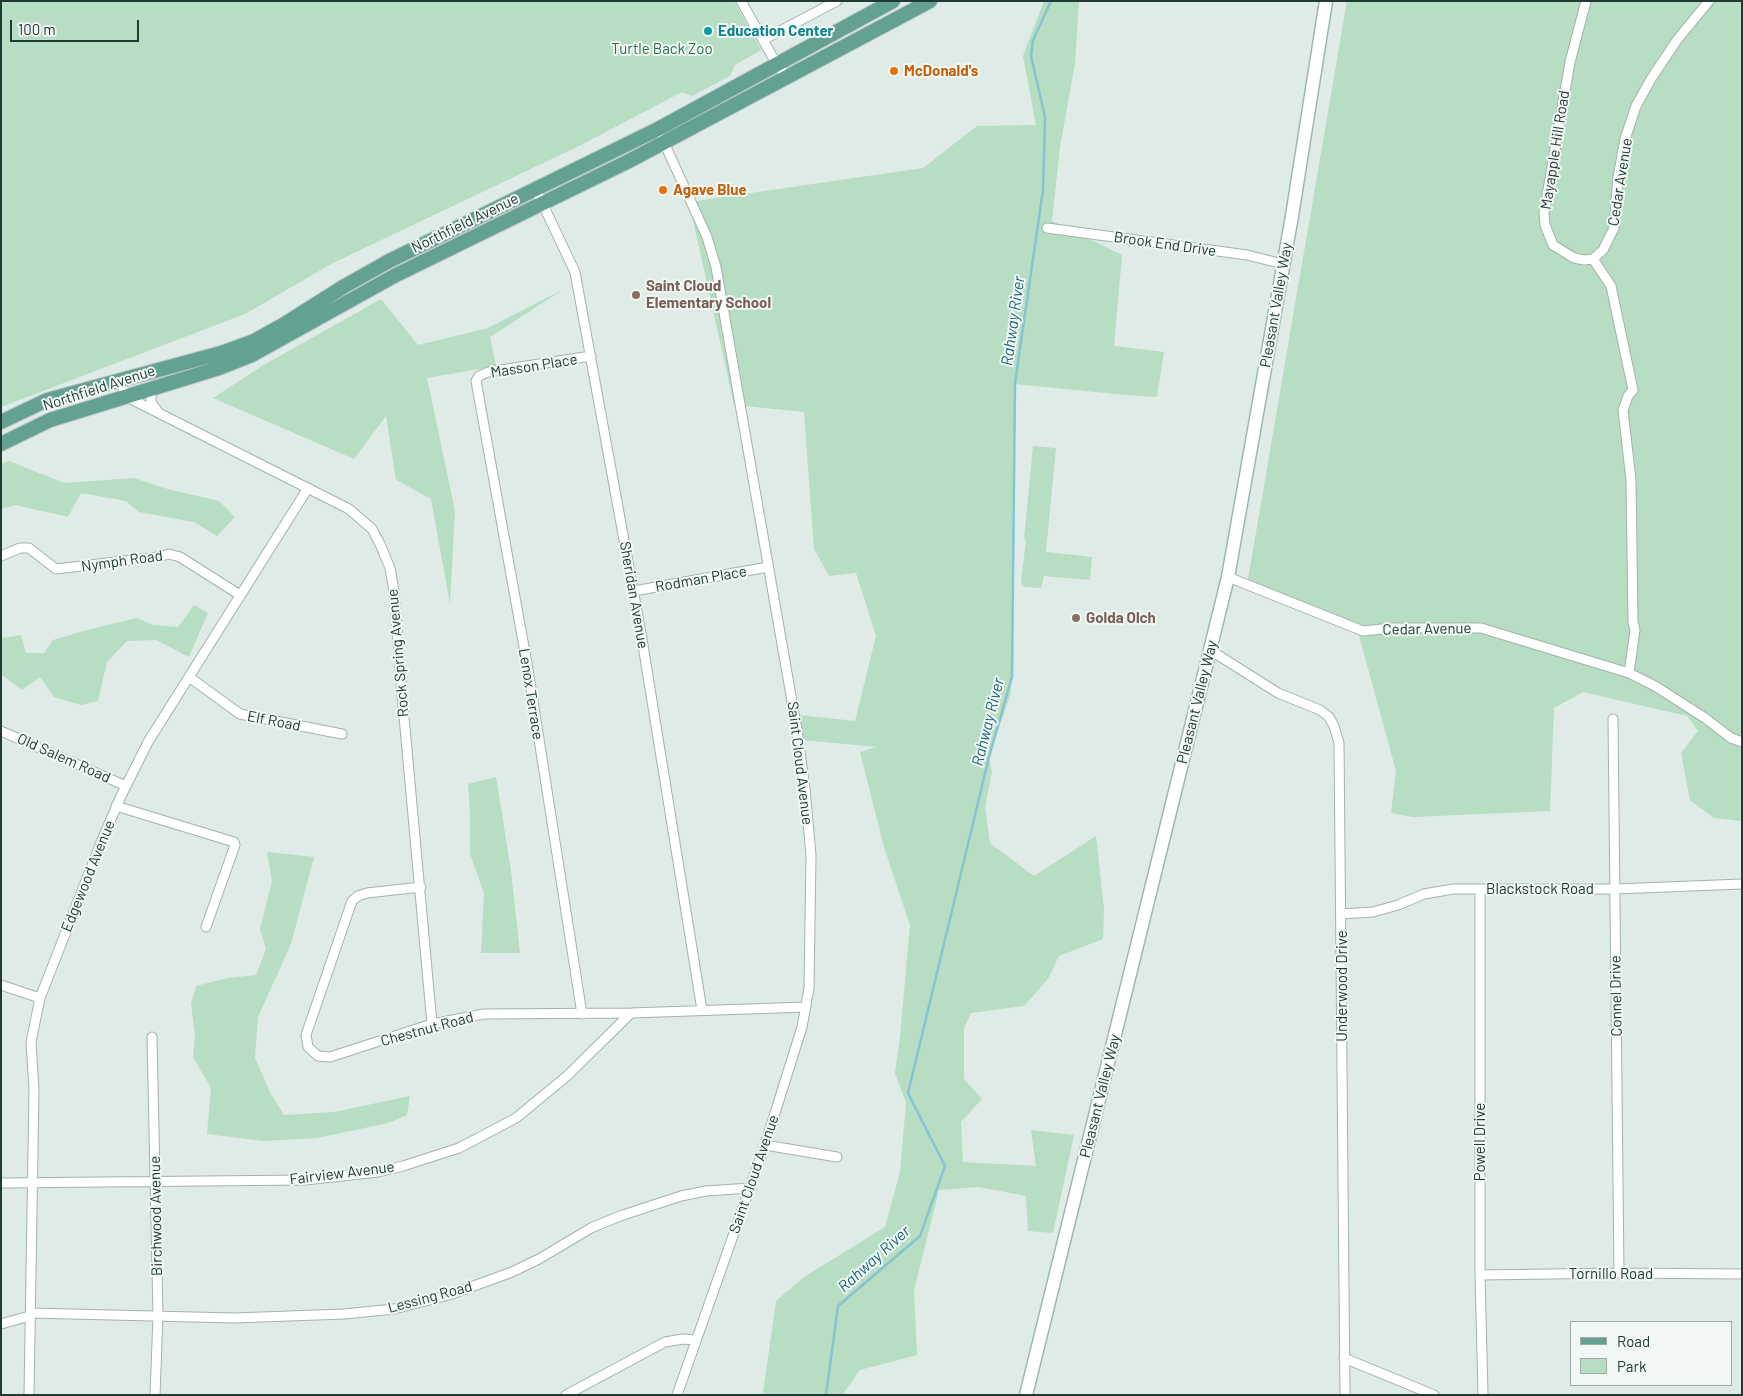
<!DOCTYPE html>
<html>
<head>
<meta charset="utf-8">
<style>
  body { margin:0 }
  #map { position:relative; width:1743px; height:1396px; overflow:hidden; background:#dfebe6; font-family:Barlow,sans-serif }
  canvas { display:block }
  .frame { position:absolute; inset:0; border:2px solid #203b34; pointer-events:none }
  .legend { position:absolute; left:1570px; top:1321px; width:162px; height:65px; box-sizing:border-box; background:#f0f7f4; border:1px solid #9daca7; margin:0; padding:6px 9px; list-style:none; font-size:15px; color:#203b34 }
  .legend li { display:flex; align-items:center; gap:10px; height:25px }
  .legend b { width:25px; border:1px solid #9daca7 }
  .scale { position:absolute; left:10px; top:20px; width:129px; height:22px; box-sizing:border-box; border:2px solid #203b34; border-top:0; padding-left:6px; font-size:15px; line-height:18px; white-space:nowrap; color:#203b34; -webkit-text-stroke:4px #f0f7f4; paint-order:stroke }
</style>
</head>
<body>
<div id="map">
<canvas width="1743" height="1396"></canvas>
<div class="frame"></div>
<ul class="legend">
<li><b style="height:6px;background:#63a192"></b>Road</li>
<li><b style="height:14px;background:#b7ddc2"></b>Park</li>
</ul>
<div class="scale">100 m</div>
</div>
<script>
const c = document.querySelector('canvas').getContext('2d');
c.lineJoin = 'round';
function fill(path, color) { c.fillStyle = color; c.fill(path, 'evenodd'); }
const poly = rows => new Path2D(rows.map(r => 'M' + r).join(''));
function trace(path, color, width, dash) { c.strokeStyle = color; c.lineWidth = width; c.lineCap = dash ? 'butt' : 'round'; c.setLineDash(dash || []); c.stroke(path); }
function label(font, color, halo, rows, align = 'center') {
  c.font = font + ' Barlow,sans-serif'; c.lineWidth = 4; c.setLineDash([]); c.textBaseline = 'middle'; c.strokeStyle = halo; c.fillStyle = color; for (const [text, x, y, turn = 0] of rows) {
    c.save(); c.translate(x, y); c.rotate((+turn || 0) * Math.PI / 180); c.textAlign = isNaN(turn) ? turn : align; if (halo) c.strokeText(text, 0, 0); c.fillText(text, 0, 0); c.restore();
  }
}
const green = poly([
  [1,1,734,1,761,50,735,65,730,76,692,96,682,92,579,146,333,263,245,314,1,407],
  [1044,1,1079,1,1075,63,1060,147,1052,221,1122,255,1114,346,1164,352,1157,397,1126,395,1015,384,1011,693,989,757,992,772,985,807,990,843,1034,876,1096,836,1104,909,1103,939,1059,956,1048,979,1024,1006,971,1013,964,1028,964,1079,982,1099,961,1122,963,1162,1036,1166,1031,1130,1074,1135,1053,1233,1028,1231,1026,1196,979,1187,939,1190,914,1290,917,1355,860,1370,842,1395,766,1395,763,1393,776,1301,804,1277,885,1227,900,1172,906,1103,895,1073,900,1037,910,925,884,847,860,752,877,747,803,740,799,715,855,721,876,636,856,573,829,576,814,549,804,412,734,405,689,202,923,168,977,126,1036,125,1023,56],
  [1347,1,1742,1,1742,821,1714,818,1690,800,1681,753,1698,731,1687,716,1583,692,1554,708,1550,811,1413,817,1391,813,1396,771,1358,632,1248,579],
  [564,289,490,337,496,366,427,378,455,511,450,604,431,499,396,480,386,416,354,459,213,398,262,366,381,299,418,345,488,328],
  [1033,446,1056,448,1046,552,1092,557,1090,580,1044,576,1041,588,1024,587,1021,582,1026,540,1024,539],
  [9,461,64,483,134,478,168,489,219,501,235,517,217,536,194,522,139,512,126,501,81,493,68,517,16,505,1,509,1,464],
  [194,605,208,613,189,657,156,640,127,641,107,662,98,701,81,705,54,697,40,677,22,690,1,674,2,638,21,635,26,653,44,653,53,640,91,629,137,618,153,625,178,627],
  [496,777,511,871,520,953,481,953,484,893,470,854,470,812,468,784],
  [267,852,314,857,291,944,258,1017,255,1058,270,1092,284,1115,334,1112,410,1096,407,1115,388,1123,317,1138,263,1141,207,1134,211,1088,193,1057,195,1034,191,1004,196,986,228,978,256,975,266,949,260,929,272,881]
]);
const stream = poly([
  [826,1395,838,1306,920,1236,945,1166,908,1093,989,757,1012,677,1015,383,1043,190,1045,117,1031,56,1033,40,1051,1]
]);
const street = poly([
  [741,1,772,56,787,78],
  [1586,1,1570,62,1544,213,1545,225,1553,245,1574,258,1584,260,1593,259,1611,286,1633,390,1628,396,1623,410,1631,480,1633,622,1635,630,1629,673],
  [763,40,837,1],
  [662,138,707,237,716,267,797,730,805,789,811,855,809,988,802,1027,765,1145,677,1395],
  [536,190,575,272,641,633,702,1010],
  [1047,228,1247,255,1283,264],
  [1593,259,1603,250,1614,228,1618,177,1625,139,1636,106,1651,79,1677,40,1709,1],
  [121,380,125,396,349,509,372,529,380,544,390,568,394,591,403,706,432,1024],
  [151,389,151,402,158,412],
  [1,556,20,548,29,548,56,569,158,557,169,554,180,557,240,595],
  [1228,577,1363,631,1391,628,1481,628,1629,673,1655,686,1705,718,1731,738,1742,742],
  [634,591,768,567],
  [1210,650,1278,693,1320,710,1329,717,1334,726,1339,743,1345,1395],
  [189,677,240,714,342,734],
  [1613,719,1619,1273],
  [1,731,126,786],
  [116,806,234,842,235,845,206,927],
  [421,887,367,893,358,896,352,901,306,1035,308,1047,318,1056,330,1057,432,1024,484,1014,631,1013,806,1007],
  [1480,889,1480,1275,1483,1395],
  [1341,914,1373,912,1398,905,1424,894,1453,889,1615,889,1742,884],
  [1,985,40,998],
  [582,1014,528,669,476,381,479,376,488,372,591,356],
  [152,1037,158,1316,155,1395],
  [765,1145,837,1157],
  [1,1183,305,1180,378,1172,403,1166,459,1148,516,1118,567,1076,631,1013],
  [1480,1275,1619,1273,1742,1274],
  [30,1313,234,1318,344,1314,394,1309,449,1295,512,1272,539,1259,591,1228,620,1216,681,1196,706,1191,750,1188],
  [1,1324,30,1316],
  [1344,1358,1434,1395],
  [29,1395,34,1089,31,1042,40,998,102,840,121,796,148,742,308,488],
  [566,1395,665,1342,683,1339,696,1340]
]);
const secondary = poly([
  [1026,1395,1228,577,1292,216,1326,1]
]);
const primary = poly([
  [1,422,47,400,221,353,254,341,283,325,343,287,389,261,658,129,893,1],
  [1,444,50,420,219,368,252,355,396,275,629,161,930,1]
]);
const markers = [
  [708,31,5,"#0f9aa8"],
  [894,71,5,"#e8710a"],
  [663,190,5,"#e8710a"],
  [636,295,5,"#8d6e63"],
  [1076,618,5,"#8d6e63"]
];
const cultureNames = [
  ["Education Center",718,31]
];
const parkNames = [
  ["Turtle Back Zoo",662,49]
];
const foodNames = [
  ["McDonald's",904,71],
  ["Agave Blue",673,190]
];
const streetNames = [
  ["Mayapple Hill Road",1555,150,-81],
  ["Cedar Avenue",1620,182,-81],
  ["Northfield Avenue",465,223,-26],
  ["Brook End Drive",1165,244,8],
  ["Pleasant Valley Way",1276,305,-80],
  ["Masson Place",534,366,-9],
  ["Northfield Avenue",99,388,-18],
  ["Nymph Road",122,561,-8],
  ["Rodman Place",701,579,-10],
  ["Sheridan Avenue",634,595,80],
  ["Cedar Avenue",1427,629,-1],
  ["Rock Spring Avenue",398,653,-95],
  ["Lenox Terrace",531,694,81],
  ["Pleasant Valley Way",1197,702,-76],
  ["Elf Road",274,721,11],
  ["Old Salem Road",64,758,24],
  ["Saint Cloud Avenue",800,763,83],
  ["Edgewood Avenue",88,876,-68],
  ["Blackstock Road",1540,889],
  ["Underwood Drive",1342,986,-90],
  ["Connel Drive",1616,996,-91],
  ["Chestnut Road",427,1029,-15],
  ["Pleasant Valley Way",1100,1096,-76],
  ["Powell Drive",1480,1142,-90],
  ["Fairview Avenue",342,1173,-7],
  ["Saint Cloud Avenue",754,1174,-71],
  ["Birchwood Avenue",156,1216,-91],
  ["Tornillo Road",1611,1274],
  ["Lessing Road",430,1297,-15]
];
const educationNames = [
  ["Saint Cloud",646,286],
  ["Elementary School",646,303],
  ["Golda Olch",1086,618]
];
const waterNames = [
  ["Rahway River",1013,321,-82],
  ["Rahway River",988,722,-76],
  ["Rahway River",874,1259,-42]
];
fill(green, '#b7ddc2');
trace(stream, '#86c4d1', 2.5);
trace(street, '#a2b3ad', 11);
trace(secondary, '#9eb7ae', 15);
trace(primary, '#c1c8c6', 16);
trace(street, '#fff', 9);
trace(secondary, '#fff', 12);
trace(primary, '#63a192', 14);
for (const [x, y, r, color] of markers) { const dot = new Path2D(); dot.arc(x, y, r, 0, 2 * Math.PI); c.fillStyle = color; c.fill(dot); trace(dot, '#f0f7f4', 2); }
label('bold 15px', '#0d838f', '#f0f7f4', cultureNames, 'left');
label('15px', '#2a7247', '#f0f7f4', parkNames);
label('bold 15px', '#c56008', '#f0f7f4', foodNames, 'left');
label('15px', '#203b34', '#f0f7f4', streetNames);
label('bold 15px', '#785e54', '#f0f7f4', educationNames, 'left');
label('italic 16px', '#1a6677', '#f0f7f4', waterNames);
</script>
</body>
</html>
